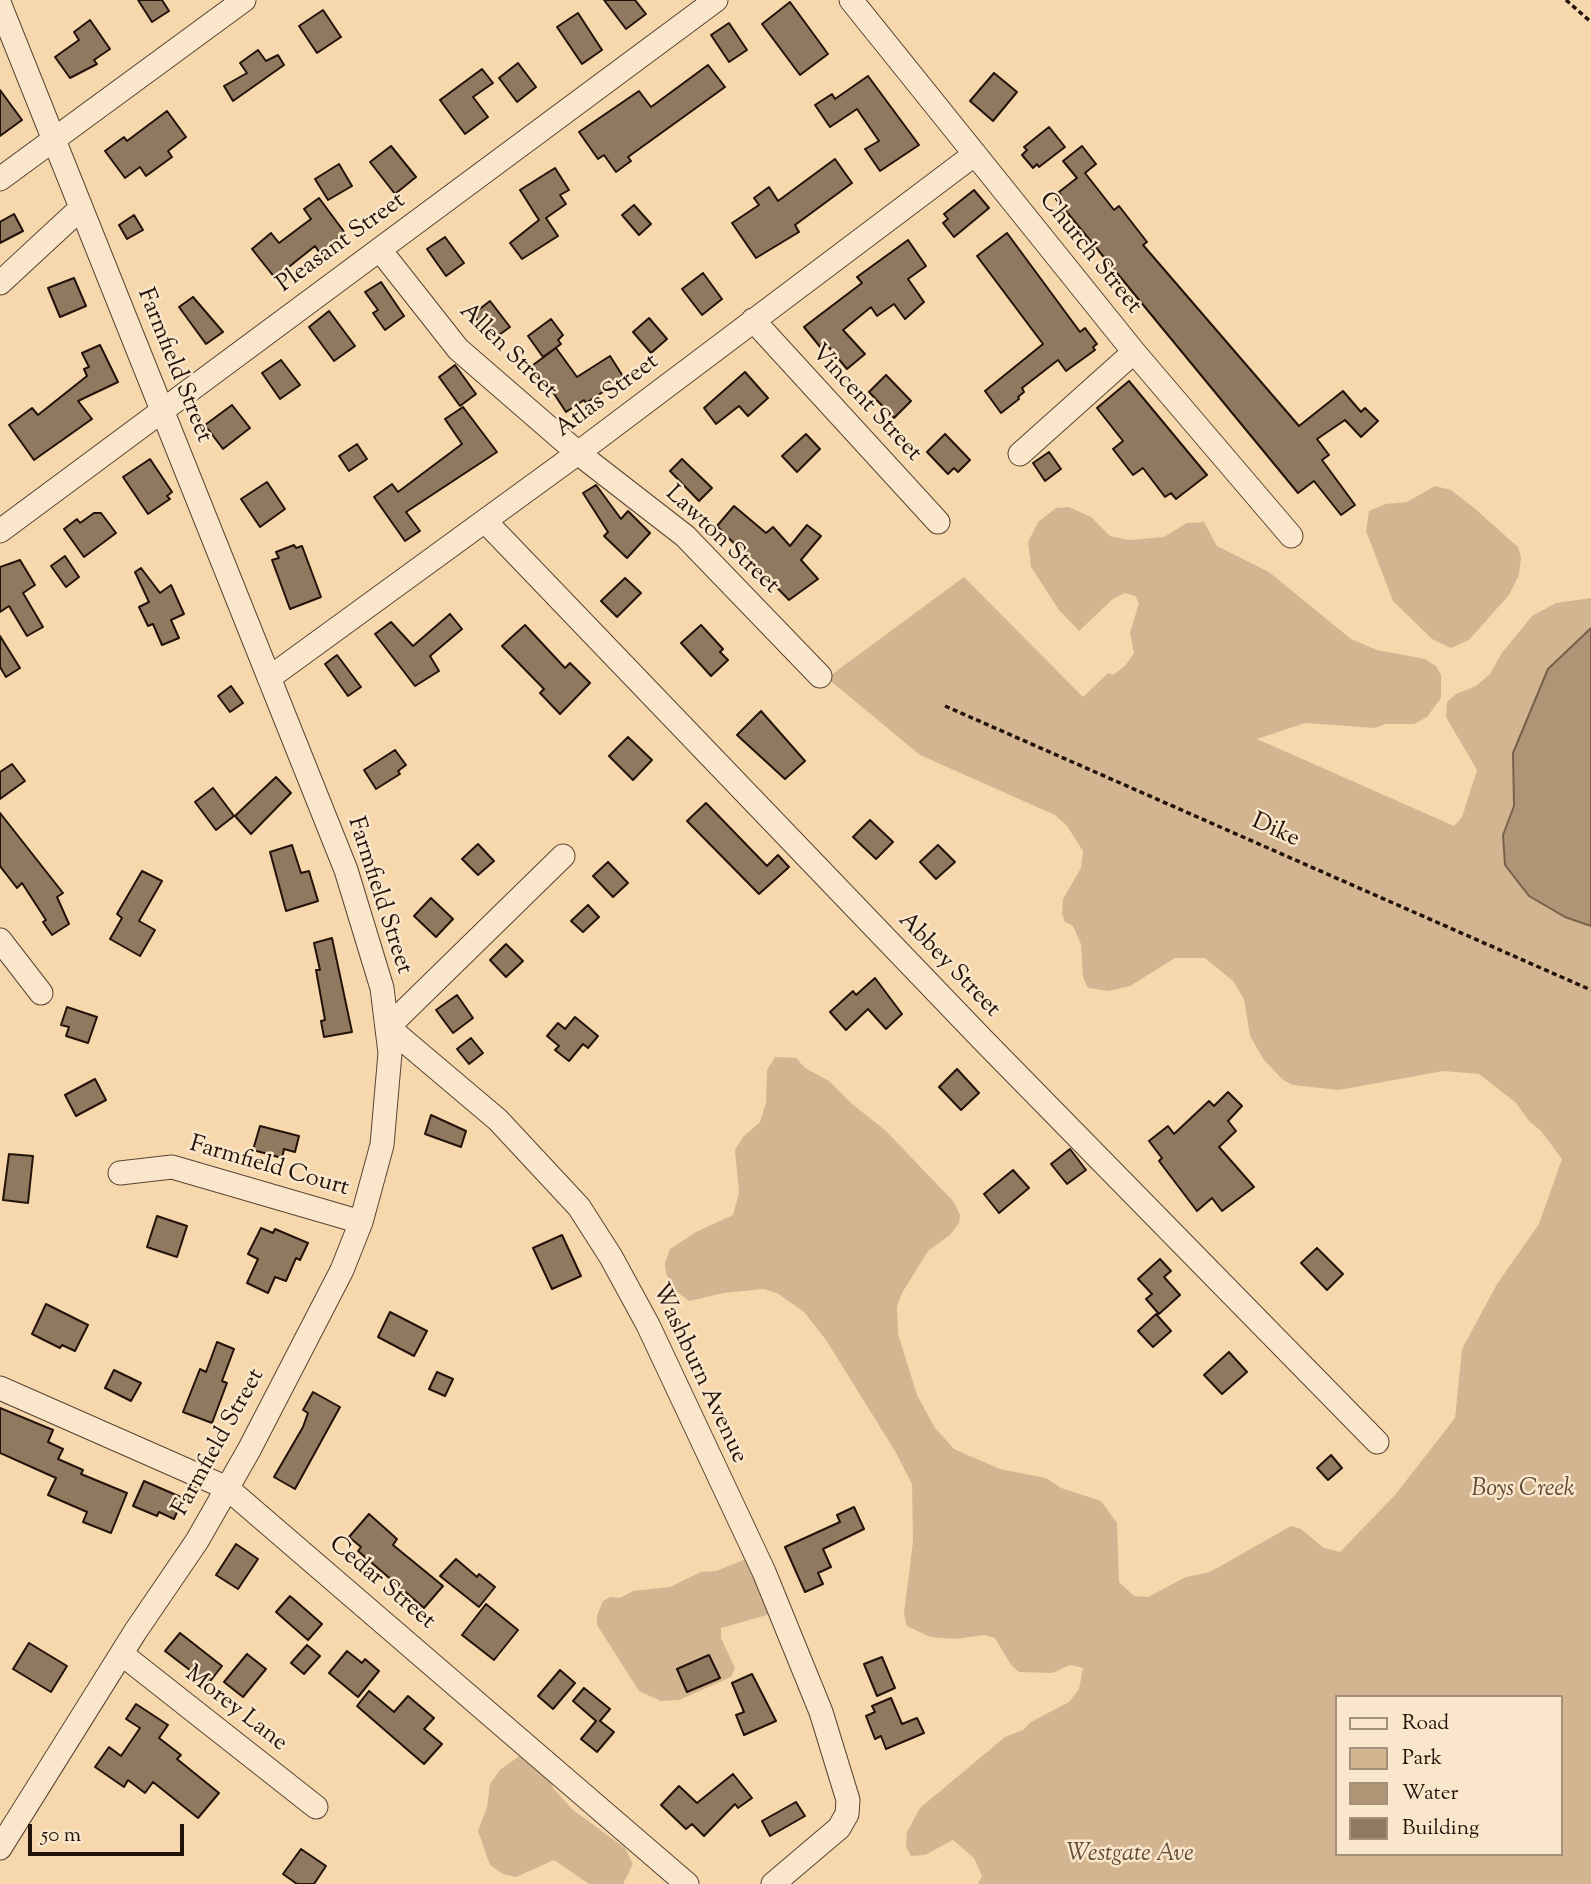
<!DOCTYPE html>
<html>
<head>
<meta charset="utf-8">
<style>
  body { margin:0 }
  #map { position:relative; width:1591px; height:1884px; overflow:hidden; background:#f7d8ad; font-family:"Sorts Mill Goudy",serif }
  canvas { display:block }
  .legend { position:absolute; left:1335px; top:1695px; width:228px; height:161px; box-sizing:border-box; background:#fae6ca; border:2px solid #a4917d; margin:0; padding:9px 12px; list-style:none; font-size:21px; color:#22120a }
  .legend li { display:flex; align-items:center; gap:14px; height:35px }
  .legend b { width:35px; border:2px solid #a4917d }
  .scale { position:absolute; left:28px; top:1824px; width:156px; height:32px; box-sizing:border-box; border:4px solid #22120a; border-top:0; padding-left:9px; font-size:21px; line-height:24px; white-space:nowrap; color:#22120a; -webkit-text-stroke:5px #fae6ca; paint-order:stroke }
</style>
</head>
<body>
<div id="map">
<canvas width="1591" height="1884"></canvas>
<ul class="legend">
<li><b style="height:9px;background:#fae6ca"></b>Road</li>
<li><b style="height:19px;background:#d3b691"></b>Park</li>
<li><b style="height:19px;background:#af9576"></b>Water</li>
<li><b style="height:19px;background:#91795f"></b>Building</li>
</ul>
<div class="scale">50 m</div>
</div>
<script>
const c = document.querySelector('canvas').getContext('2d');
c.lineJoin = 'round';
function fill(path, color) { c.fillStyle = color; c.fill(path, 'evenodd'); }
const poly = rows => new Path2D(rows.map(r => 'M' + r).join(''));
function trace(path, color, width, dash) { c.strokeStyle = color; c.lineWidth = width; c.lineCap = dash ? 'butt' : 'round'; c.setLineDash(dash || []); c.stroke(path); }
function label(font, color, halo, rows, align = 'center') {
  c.font = font + ' "Sorts Mill Goudy",serif'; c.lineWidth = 5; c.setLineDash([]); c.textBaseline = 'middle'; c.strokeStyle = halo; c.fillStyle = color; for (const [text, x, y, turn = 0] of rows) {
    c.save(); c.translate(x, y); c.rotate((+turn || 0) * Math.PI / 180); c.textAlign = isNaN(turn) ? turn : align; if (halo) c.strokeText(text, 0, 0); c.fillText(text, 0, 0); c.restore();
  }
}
const green = poly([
  [1435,486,1451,490,1473,507,1518,547,1521,557,1519,575,1509,595,1469,640,1451,648,1432,639,1393,601,1366,531,1369,511,1386,504,1407,502],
  [1069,507,1091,517,1110,536,1129,540,1164,537,1187,523,1204,522,1217,546,1269,572,1351,639,1377,650,1425,659,1436,666,1441,675,1441,698,1427,717,1414,724,1385,724,1375,728,1305,723,1257,739,1454,826,1462,817,1477,770,1446,717,1447,702,1456,694,1476,686,1490,674,1501,654,1532,616,1556,603,1591,598,1591,1884,978,1884,982,1876,974,1858,953,1840,925,1855,911,1856,906,1846,907,1832,920,1808,1005,1737,1023,1730,1031,1722,1069,1702,1079,1689,1083,1668,1070,1665,1052,1673,1019,1672,1011,1665,995,1638,984,1635,955,1639,930,1637,907,1626,904,1614,913,1541,912,1484,895,1451,826,1340,804,1312,777,1293,763,1289,724,1293,689,1301,673,1289,666,1273,665,1263,670,1249,696,1232,733,1215,739,1193,735,1150,743,1137,760,1122,766,1103,767,1070,775,1057,796,1058,805,1068,829,1081,851,1103,886,1131,954,1202,960,1215,959,1223,950,1235,928,1251,902,1293,897,1307,898,1334,917,1395,935,1428,954,1449,1000,1469,1046,1478,1061,1488,1101,1501,1117,1523,1119,1582,1134,1596,1148,1597,1186,1577,1210,1572,1291,1526,1301,1529,1324,1548,1340,1552,1395,1495,1455,1418,1462,1349,1497,1284,1539,1224,1562,1159,1541,1131,1529,1121,1516,1103,1479,1074,1443,1071,1339,1090,1293,1085,1283,1080,1264,1060,1250,1036,1244,999,1233,981,1205,958,1175,958,1130,986,1109,991,1088,988,1083,977,1081,944,1073,926,1065,922,1062,914,1063,899,1081,868,1083,851,1067,826,1055,815,920,755,827,678,964,577,1083,697,1108,673,1113,675,1125,666,1134,653,1130,633,1139,603,1135,596,1125,593,1114,598,1079,631,1059,610,1031,567,1028,542,1038,522,1056,508],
  [1337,1697,1561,1697,1561,1854,1337,1854],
  [746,1559,774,1613,721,1628,721,1638,735,1668,731,1677,679,1700,661,1701,639,1691,597,1625,597,1615,603,1601,610,1597,620,1598,633,1591,670,1587,701,1572,716,1571],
  [522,1754,547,1770,553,1788,573,1810,625,1848,633,1864,623,1884,589,1884,554,1860,516,1877,503,1874,490,1865,478,1831,487,1807,490,1784,500,1770]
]);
const water = poly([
  [1591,628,1591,926,1565,917,1529,896,1505,865,1503,835,1514,806,1513,753,1548,669,1591,628]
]);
const building = poly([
  [138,0,162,0,169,11,152,22,138,0],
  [604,0,635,0,646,14,626,29,604,0],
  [790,2,828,54,800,75,762,24,790,2],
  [323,10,341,37,317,53,299,26,323,10],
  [578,13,602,50,582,64,557,27,578,13],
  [90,20,110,49,94,60,97,64,70,78,55,57,79,40,74,32,90,20],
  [729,23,747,50,729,62,711,35,729,23],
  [258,50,266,61,278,55,284,65,233,101,224,86,247,73,240,63,258,50],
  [518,63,536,87,517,102,499,78,518,63],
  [708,65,725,87,628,157,631,161,616,172,604,155,598,159,579,132,639,91,651,107,708,65],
  [482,69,493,83,473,97,488,117,465,134,440,100,482,69],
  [994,73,1017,92,993,121,970,101,994,73],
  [868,76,919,145,880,171,865,149,879,141,857,109,830,127,815,105,832,94,835,99,868,76],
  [0,90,22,120,0,136,0,90],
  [167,111,186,137,168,151,172,157,146,176,140,167,125,178,105,151,124,137,127,141,167,111],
  [1049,127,1065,147,1039,167,1037,164,1033,168,1022,155,1027,150,1024,147,1049,127],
  [391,146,416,177,395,194,370,162,391,146],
  [1082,146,1096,164,1085,173,1114,210,1119,206,1147,242,1143,245,1299,426,1343,391,1361,412,1365,408,1378,421,1361,437,1345,420,1317,439,1329,455,1322,460,1355,505,1341,515,1314,481,1298,493,1056,199,1061,195,1059,192,1077,178,1063,161,1082,146],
  [835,159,852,183,795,225,799,232,756,258,732,223,759,205,754,198,769,187,778,201,835,159],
  [339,164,352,186,328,200,315,179,339,164],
  [555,168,569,190,560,195,566,204,546,218,558,236,522,259,510,243,539,220,520,190,555,168],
  [974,190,989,208,954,237,943,223,948,219,944,214,974,190],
  [319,198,345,233,319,252,315,246,275,278,252,249,271,233,279,243,311,219,304,209,319,198],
  [634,205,651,224,639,235,622,215,634,205],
  [14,214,23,231,0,243,0,222,14,214],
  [134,215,143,230,127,239,119,225,134,215],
  [1007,233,1080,332,1085,328,1097,344,1093,347,1095,350,1066,371,1058,360,1022,388,1024,392,1018,397,1019,399,1001,413,985,391,1043,344,977,256,1007,233],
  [445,237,464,263,446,276,427,249,445,237],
  [908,240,926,266,908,279,924,302,905,319,894,304,877,316,871,307,843,330,865,354,847,369,826,344,821,348,804,327,862,283,857,277,908,240],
  [703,273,722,299,702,315,682,289,703,273],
  [74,278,86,306,60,317,48,288,74,278],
  [381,282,404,316,385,330,373,313,378,310,365,292,381,282],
  [193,297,223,332,206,344,179,307,193,297],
  [490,301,510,327,492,340,473,314,490,301],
  [329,311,355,346,334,361,309,327,329,311],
  [649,318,667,339,651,353,633,332,649,318],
  [551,319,563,335,558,340,561,344,543,357,528,336,551,319],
  [100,345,118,382,78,401,92,419,34,460,9,425,32,408,38,415,87,376,84,369,89,367,82,353,100,345],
  [556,348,577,377,610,356,624,378,586,403,584,400,566,412,545,380,540,384,529,368,556,348],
  [281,360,300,385,280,399,262,373,281,360],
  [455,365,476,394,460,406,439,377,455,365],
  [745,372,768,398,748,416,739,406,716,424,704,408,745,372],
  [886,375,911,401,894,418,869,392,886,375],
  [1129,381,1207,475,1176,499,1171,493,1165,497,1143,468,1133,475,1113,449,1123,441,1097,408,1129,381],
  [232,405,250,428,223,449,205,425,232,405],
  [463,407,497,452,406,512,420,531,405,541,374,497,392,484,398,492,462,444,445,419,463,407],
  [806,434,820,449,797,472,782,456,806,434],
  [945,434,970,460,958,472,954,468,948,474,927,452,945,434],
  [357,444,367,459,349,471,339,456,357,444],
  [1049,452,1061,469,1045,481,1033,463,1049,452],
  [150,459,172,492,167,496,170,499,148,514,123,477,150,459],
  [682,459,712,488,699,501,670,471,682,459],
  [267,482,285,509,260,527,241,499,267,482],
  [596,485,621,519,628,511,650,533,627,558,604,536,608,532,583,493,596,485],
  [734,506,766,533,773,527,790,546,807,525,821,536,801,560,818,579,789,600,717,526,734,506],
  [94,513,101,513,116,533,84,557,64,529,77,519,80,523,94,513],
  [294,545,296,548,302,546,321,597,290,609,272,560,279,558,276,552,294,545],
  [65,556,79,577,66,587,51,566,65,556],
  [20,560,35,585,23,593,43,627,27,636,9,606,0,612,0,567,20,560],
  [141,568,160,593,171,585,184,614,171,620,179,638,162,645,153,624,148,626,139,607,149,602,135,572,141,568],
  [625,578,641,593,617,617,601,601,625,578],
  [450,614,462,629,430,656,439,671,415,686,375,634,391,622,413,646,450,614],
  [525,625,565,668,570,663,590,683,560,714,540,693,544,689,502,646,525,625],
  [701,625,723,649,720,652,728,660,711,676,681,643,701,625],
  [0,636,20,668,6,677,0,667,0,636],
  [337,655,361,687,348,696,325,664,337,655],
  [231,686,243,703,230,712,218,696,231,686],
  [761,711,805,761,785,779,737,735,761,711],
  [628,737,652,760,633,780,609,756,628,737],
  [395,750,406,765,398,771,400,774,376,789,364,770,395,750],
  [12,764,25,781,0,799,0,772,12,764],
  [276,777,291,793,251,834,235,816,276,777],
  [213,788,234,816,216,830,195,802,213,788],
  [706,803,767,866,778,855,789,867,759,894,687,821,706,803],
  [0,813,63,893,57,897,69,924,52,935,43,922,46,920,22,883,17,888,0,866,0,813],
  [870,820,893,842,876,859,853,837,870,820],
  [478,844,494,861,478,875,462,859,478,844],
  [292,845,301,873,309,871,318,901,286,911,270,852,292,845],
  [938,845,955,862,936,879,920,862,938,845],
  [608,862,628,883,613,897,593,876,608,862],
  [142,871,162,881,139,921,155,930,140,956,110,939,122,918,117,914,142,871],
  [431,898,453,919,436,937,414,916,431,898],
  [588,905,599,917,583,932,571,921,588,905],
  [332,938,352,1032,324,1037,321,1021,325,1020,316,970,320,970,314,943,332,938],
  [506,944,523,961,506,977,490,960,506,944],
  [875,978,902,1014,886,1029,868,1009,846,1030,830,1012,853,991,856,995,875,978],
  [457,995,473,1018,453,1033,436,1010,457,995],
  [67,1007,97,1017,88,1043,66,1036,69,1027,61,1025,67,1007],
  [575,1017,598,1036,588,1048,583,1044,569,1061,555,1050,559,1046,547,1036,558,1023,565,1029,575,1017],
  [471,1038,483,1053,469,1064,457,1049,471,1038],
  [957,1069,979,1093,961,1110,939,1087,957,1069],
  [95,1079,106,1100,76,1116,65,1095,95,1079],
  [1228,1092,1242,1106,1228,1121,1236,1131,1219,1147,1254,1187,1222,1211,1212,1198,1197,1211,1159,1161,1162,1158,1149,1141,1168,1126,1174,1134,1209,1101,1214,1106,1228,1092],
  [431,1115,466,1131,461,1147,425,1134,431,1115],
  [260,1126,299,1136,295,1152,284,1149,282,1158,253,1150,260,1126],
  [1070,1149,1086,1170,1067,1184,1051,1164,1070,1149],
  [9,1154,33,1156,28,1203,3,1200,9,1154],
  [1013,1170,1029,1188,999,1213,984,1194,1013,1170],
  [157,1216,187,1226,177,1257,147,1247,157,1216],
  [261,1228,273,1233,275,1229,308,1243,300,1260,296,1258,286,1281,275,1277,268,1293,247,1283,258,1259,248,1254,261,1228],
  [562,1235,581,1276,552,1289,533,1248,562,1235],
  [1317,1248,1343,1274,1327,1290,1301,1263,1317,1248],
  [1160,1259,1171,1271,1164,1277,1180,1295,1159,1314,1146,1299,1152,1294,1138,1279,1160,1259],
  [46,1304,88,1325,75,1351,62,1345,60,1348,32,1334,46,1304],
  [390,1312,427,1331,414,1356,378,1337,390,1312],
  [1156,1314,1171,1331,1153,1347,1138,1331,1156,1314],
  [217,1342,234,1349,222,1381,227,1383,212,1423,183,1412,200,1369,206,1372,217,1342],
  [1229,1352,1247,1372,1222,1394,1204,1375,1229,1352],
  [114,1370,141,1383,131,1401,105,1388,114,1370],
  [437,1372,453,1379,445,1396,429,1389,437,1372],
  [313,1392,340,1407,295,1489,274,1477,303,1427,308,1413,303,1410,313,1392],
  [0,1408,53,1430,48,1442,63,1449,58,1459,83,1470,81,1474,127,1493,111,1533,83,1522,87,1512,48,1495,56,1478,0,1453,0,1408],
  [1331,1455,1342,1468,1328,1480,1317,1468,1331,1455],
  [144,1481,183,1498,174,1519,159,1512,157,1516,133,1506,144,1481],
  [854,1507,864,1529,823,1549,831,1567,818,1573,823,1584,805,1592,785,1547,840,1522,837,1515,854,1507],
  [369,1514,397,1539,393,1545,443,1586,424,1608,358,1551,361,1547,349,1537,369,1514],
  [236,1544,258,1559,238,1589,216,1575,236,1544],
  [456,1559,477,1577,479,1574,495,1587,479,1607,440,1576,456,1559],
  [290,1596,322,1624,308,1640,276,1612,290,1596],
  [486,1604,518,1630,494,1660,462,1635,486,1604],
  [180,1633,222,1666,208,1684,165,1651,180,1633],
  [29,1643,67,1666,51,1692,13,1669,29,1643],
  [307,1645,320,1656,304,1674,291,1663,307,1645],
  [347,1651,362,1663,365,1659,379,1671,358,1697,329,1673,347,1651],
  [247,1654,266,1669,243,1697,224,1682,247,1654],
  [709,1655,720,1678,687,1692,677,1669,709,1655],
  [882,1657,895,1688,877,1696,864,1664,882,1657],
  [560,1670,575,1683,553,1709,538,1696,560,1670],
  [752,1674,776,1721,744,1735,736,1715,744,1712,732,1683,752,1674],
  [584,1688,610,1709,600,1721,614,1732,597,1752,581,1739,596,1721,573,1701,584,1688],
  [369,1691,394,1712,408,1696,434,1718,424,1729,442,1744,424,1764,357,1706,369,1691],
  [891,1698,902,1724,917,1718,924,1733,886,1749,881,1736,875,1739,866,1716,875,1712,872,1706,891,1698],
  [136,1704,168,1725,159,1738,181,1755,177,1759,219,1793,198,1818,153,1782,145,1793,128,1780,124,1787,95,1767,109,1747,121,1756,140,1728,126,1719,136,1704],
  [733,1774,752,1798,738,1808,735,1804,704,1836,692,1824,686,1829,661,1805,679,1786,697,1803,733,1774],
  [796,1802,805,1816,770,1836,762,1821,796,1802],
  [301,1849,326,1866,314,1884,297,1884,283,1874,301,1849]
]);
const path = poly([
  [1566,0,1591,22],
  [945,706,1591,990]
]);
const street = poly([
  [851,0,1134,352,1291,536],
  [0,5,346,870,382,988,390,1053,382,1145,361,1222,342,1270,249,1450,197,1541,135,1632,0,1848],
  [0,179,244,0],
  [380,250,458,349,578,453,685,536,820,676],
  [0,283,81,208],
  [753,320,938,522],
  [1020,454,1134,352],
  [485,521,982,1039,1377,1442],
  [0,531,716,0],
  [269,678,578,453,975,154],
  [563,856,388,1027,498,1120,579,1207,611,1257,648,1325,764,1572,821,1712,848,1800,847,1814,839,1828,773,1884],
  [0,940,41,993],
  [120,1173,172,1167,361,1222],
  [0,1388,227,1488,687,1884],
  [123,1655,316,1807]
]);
const streetNames = [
  ["Pleasant Street",342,244,-36],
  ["Church Street",1089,254,51],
  ["Allen Street",507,352,44],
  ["Farmfield Street",173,366,68],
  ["Atlas Street",608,397,-37],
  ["Vincent Street",865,404,47],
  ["Lawton Street",721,541,43],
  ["Dike",1275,832,24],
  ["Farmfield Street",378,896,72],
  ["Abbey Street",948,966,46],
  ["Farmfield Court",269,1168,16],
  ["Washburn Avenue",698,1374,65],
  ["Farmfield Street",220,1443,-61],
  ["Cedar Street",381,1584,40],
  ["Morey Lane",235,1710,38]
];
const parkNames = [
  ["Boys Creek",1523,1491],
  ["Westgate Ave",1130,1856]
];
fill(green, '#d3b691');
fill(water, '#af9576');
trace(water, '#77614b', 2);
fill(building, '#91795f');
trace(building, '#22120a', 2);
trace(street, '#574433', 25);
trace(path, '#22120a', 3.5, [5, 3.5]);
trace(street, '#fae6ca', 23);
label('24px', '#22120a', '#fae6ca', streetNames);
label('italic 24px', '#604b39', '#fae6ca', parkNames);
</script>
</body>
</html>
